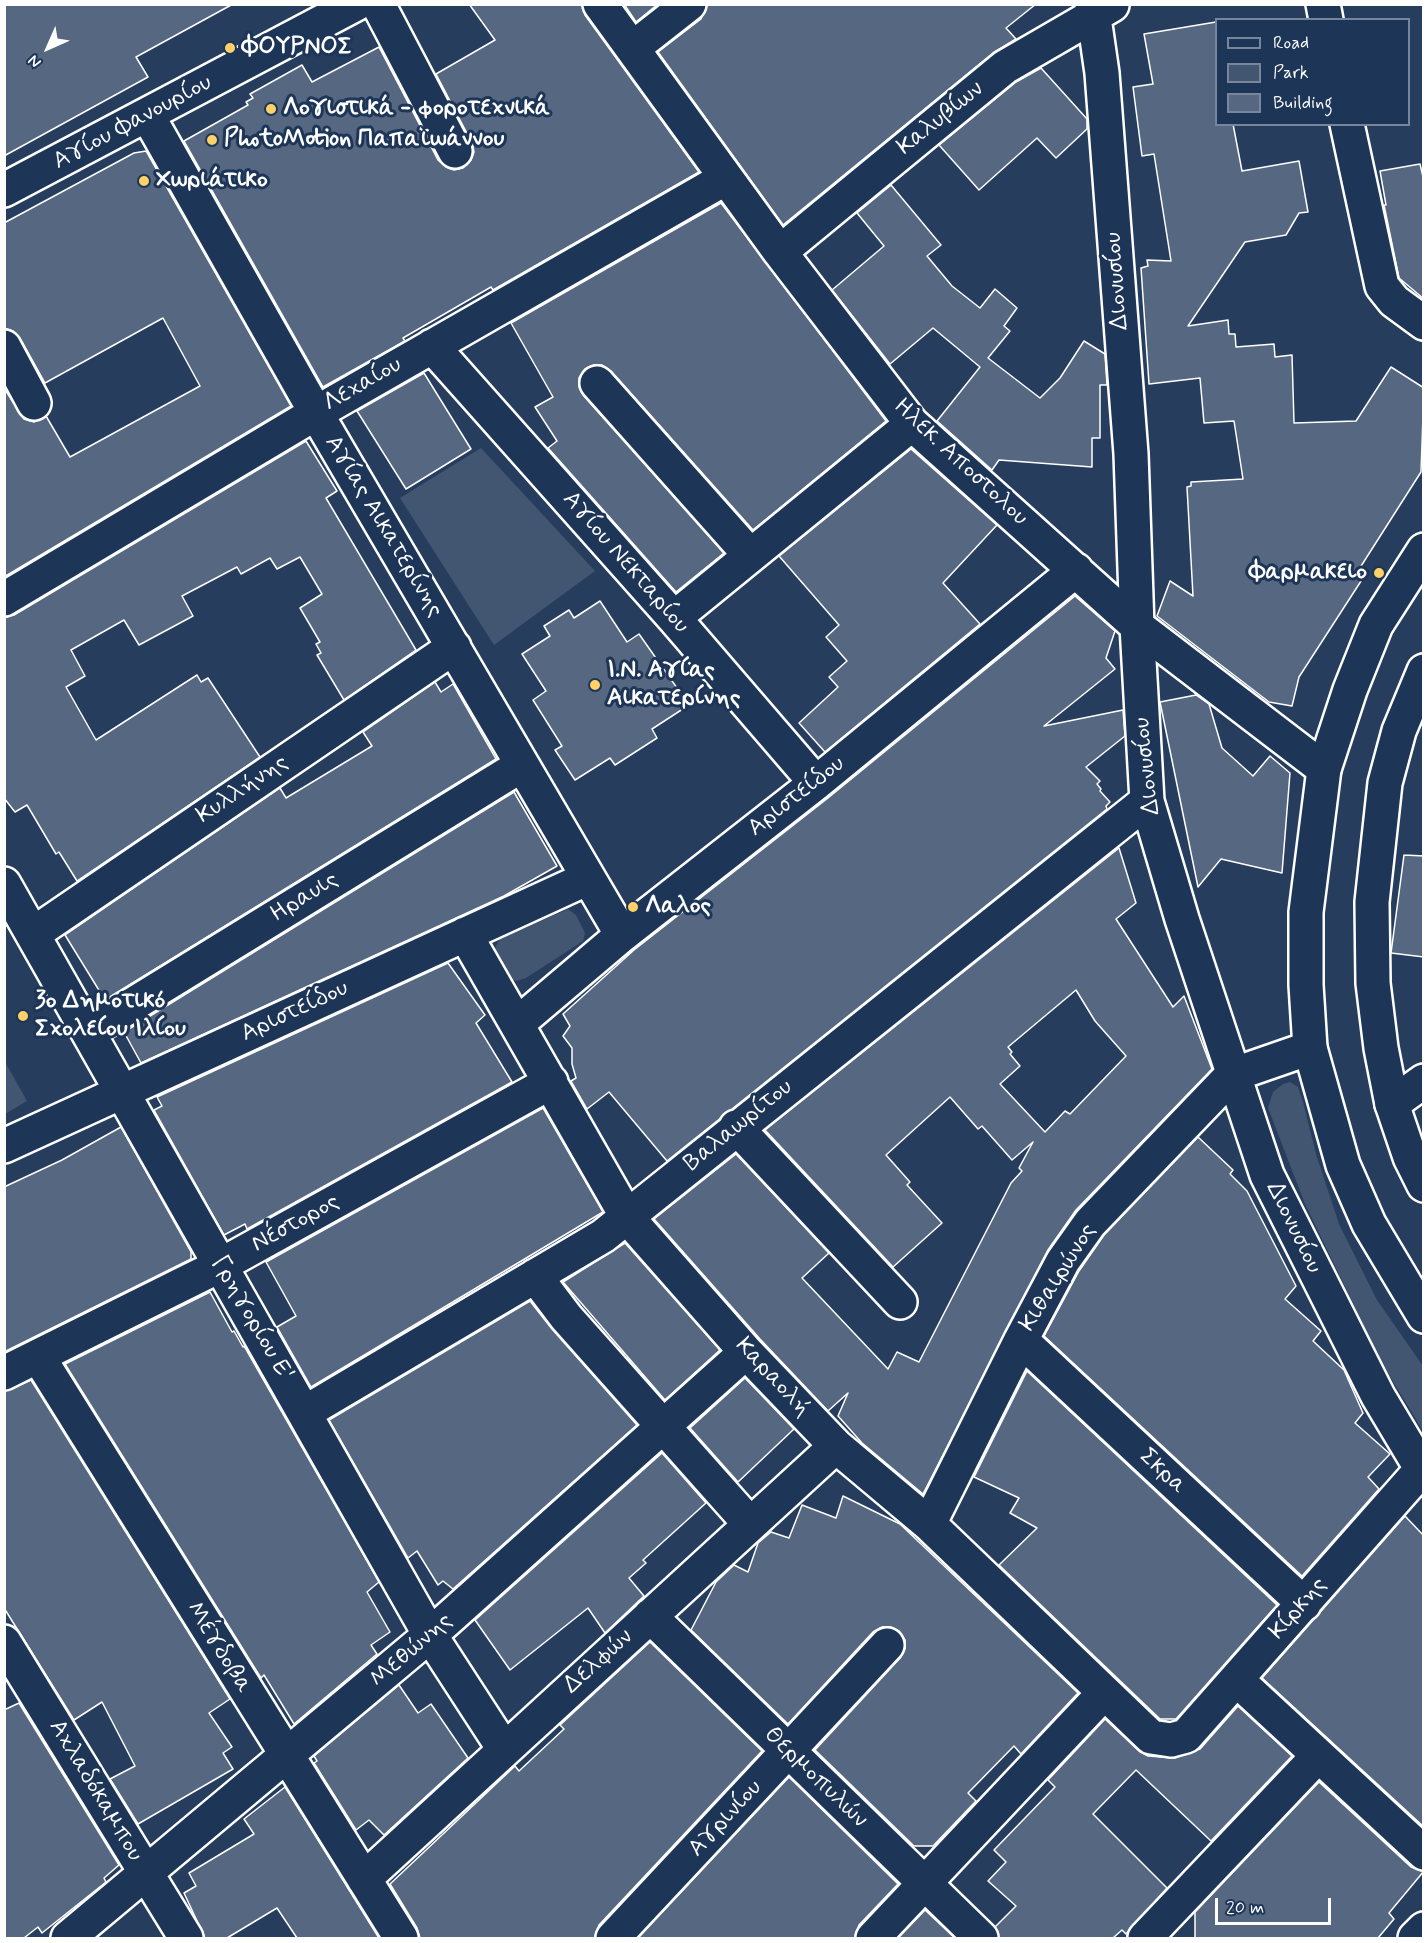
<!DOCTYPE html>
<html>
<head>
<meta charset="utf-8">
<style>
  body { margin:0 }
  #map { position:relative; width:1428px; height:1943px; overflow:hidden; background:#263d5e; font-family:Mynerve,sans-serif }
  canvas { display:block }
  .frame { position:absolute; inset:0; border:6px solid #fff; pointer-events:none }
  .legend { position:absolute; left:1215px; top:18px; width:195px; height:108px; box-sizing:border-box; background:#1d3557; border:2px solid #77869a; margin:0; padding:8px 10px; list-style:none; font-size:18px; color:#fff }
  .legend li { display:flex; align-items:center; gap:12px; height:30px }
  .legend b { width:30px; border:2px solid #77869a }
  .north { position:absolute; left:18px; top:18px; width:60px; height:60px; -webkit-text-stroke:4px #1d3557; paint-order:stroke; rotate:225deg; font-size:16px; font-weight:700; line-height:24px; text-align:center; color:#fff }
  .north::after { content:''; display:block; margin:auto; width:21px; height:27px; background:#fff; clip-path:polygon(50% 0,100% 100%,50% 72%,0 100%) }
  .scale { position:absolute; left:1215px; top:1898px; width:116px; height:27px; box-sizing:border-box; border:3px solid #fff; border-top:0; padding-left:8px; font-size:18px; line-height:21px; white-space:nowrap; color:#fff; -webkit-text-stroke:4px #1d3557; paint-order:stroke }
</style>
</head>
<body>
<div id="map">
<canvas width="1428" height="1943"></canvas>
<div class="frame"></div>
<ul class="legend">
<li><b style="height:8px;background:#1d3557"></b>Road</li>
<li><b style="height:16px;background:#425672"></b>Park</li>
<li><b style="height:16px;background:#556781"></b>Building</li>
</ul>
<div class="north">N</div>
<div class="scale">20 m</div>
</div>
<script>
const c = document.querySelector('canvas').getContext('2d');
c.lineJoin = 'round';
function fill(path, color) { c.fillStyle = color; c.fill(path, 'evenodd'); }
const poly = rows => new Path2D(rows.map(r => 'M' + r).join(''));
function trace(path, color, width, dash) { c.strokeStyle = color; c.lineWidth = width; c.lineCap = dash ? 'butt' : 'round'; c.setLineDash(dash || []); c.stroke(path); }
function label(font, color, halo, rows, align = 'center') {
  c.font = font + ' Mynerve,sans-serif'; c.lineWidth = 6; c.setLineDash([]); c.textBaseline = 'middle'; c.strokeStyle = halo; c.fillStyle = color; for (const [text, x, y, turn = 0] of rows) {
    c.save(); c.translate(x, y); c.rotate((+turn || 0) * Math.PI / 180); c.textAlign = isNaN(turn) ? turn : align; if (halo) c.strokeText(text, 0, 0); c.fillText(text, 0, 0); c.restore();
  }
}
const green = poly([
  [481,448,595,571,494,645,400,498],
  [568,909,576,915,585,933,583,941,526,978,516,981,506,976,494,950,500,939],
  [4,1060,27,1101,5,1114,4,1114],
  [1290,1082,1298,1087,1303,1102,1316,1154,1339,1224,1377,1300,1423,1366,1423,1431,1383,1365,1305,1204,1268,1108,1273,1092,1283,1084]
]);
const building = poly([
  [4,4,233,4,136,57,148,77,4,156,4,4],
  [469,4,582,4,585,15,699,172,493,290,491,287,403,338,405,341,323,387,184,141,248,105,246,102,253,98,250,94,302,65,312,82,379,47,438,160,446,167,454,170,463,168,471,160,474,152,472,143,436,74,495,40,469,4],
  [624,4,658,4,636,22,624,4],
  [707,4,1036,4,1006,28,1016,39,993,53,783,225,658,52,701,19,707,4],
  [1216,22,1216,124,1233,124,1242,171,1299,161,1308,212,1299,213,1286,235,1245,242,1188,326,1228,320,1229,334,1235,334,1236,347,1274,344,1275,357,1292,355,1294,423,1356,421,1391,367,1424,388,1421,472,1356,574,1363,578,1299,677,1292,706,1269,702,1157,616,1170,581,1193,596,1187,487,1191,486,1191,482,1243,479,1234,421,1204,423,1200,378,1149,384,1141,268,1148,266,1147,260,1171,261,1154,154,1142,156,1133,87,1153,84,1144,34,1216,22],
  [1041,68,1087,119,1087,129,1056,158,1037,138,979,190,939,145,1016,82,1041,68],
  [146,151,291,406,4,577,4,388,24,419,34,422,46,416,70,457,200,386,163,318,45,383,20,338,13,331,4,328,4,223,134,153,146,151],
  [1420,164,1424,181,1424,299,1399,278,1384,205,1386,205,1380,171,1420,164],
  [891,185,941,245,927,256,952,286,980,308,995,289,1017,308,1004,326,1010,331,988,358,1040,398,1060,378,1084,341,1105,354,1107,385,1100,385,1100,438,1092,438,1092,467,999,460,992,470,937,421,980,367,933,328,890,364,832,290,884,246,857,213,891,185],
  [721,203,886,421,753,530,611,371,602,365,594,365,585,369,579,378,579,387,583,395,724,553,676,592,548,448,557,441,535,407,553,397,511,323,721,203],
  [424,373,471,449,406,489,357,411,424,373],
  [306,441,337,491,326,498,416,650,344,700,317,655,321,653,316,644,320,642,300,608,322,594,300,557,277,569,270,558,241,574,237,567,182,596,193,616,139,645,124,620,71,650,85,676,66,687,96,740,197,675,201,682,208,678,260,757,77,881,59,852,56,854,27,805,15,812,4,798,4,618,14,615,306,441],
  [911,449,997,525,943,583,980,624,825,752,799,723,838,687,829,677,847,661,826,637,839,625,779,556,911,449],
  [1075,596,1115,631,1106,658,1115,669,1044,726,1123,710,1125,736,1086,767,1100,781,1097,784,1101,789,1100,791,1110,802,1106,806,1107,809,667,1161,609,1092,587,1109,571,1081,576,1078,572,1064,572,1048,563,1036,570,1026,563,1014,634,950,828,798,1075,596],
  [600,601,627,642,639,634,689,705,652,729,657,738,615,765,610,758,575,780,555,750,562,746,533,700,546,691,522,654,550,636,544,626,569,610,574,618,600,601],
  [435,682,441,692,453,684,496,759,105,1000,65,935,280,788,286,798,372,746,363,732,435,682],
  [1196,695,1209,704,1222,748,1253,776,1270,756,1290,773,1282,873,1221,859,1198,887,1160,702,1196,695],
  [514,792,557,866,504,896,141,1063,124,1032,514,792],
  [1119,848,1136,903,1116,919,1173,1007,1184,996,1212,1069,1076,1210,1048,1250,923,1494,862,1443,838,1416,848,1393,828,1411,760,1339,654,1219,736,1154,829,1253,802,1278,888,1369,897,1352,919,1362,1011,1183,1022,1171,1019,1168,1033,1142,1012,1160,982,1126,978,1129,950,1097,886,1155,910,1182,907,1185,942,1223,893,1267,765,1130,1119,848],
  [1076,990,1095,1021,1126,1056,1070,1114,1065,1111,1045,1132,1000,1084,1020,1066,1010,1054,1012,1052,1008,1047,1076,990],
  [1404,855,1424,856,1424,957,1391,953,1404,855],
  [448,963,485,1015,476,1023,512,1082,247,1229,245,1224,224,1235,154,1110,162,1106,157,1097,448,963],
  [543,1108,603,1212,311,1387,277,1327,296,1316,266,1262,543,1108],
  [121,1127,191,1252,191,1259,4,1352,4,1187,62,1160,121,1127],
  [1198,1137,1233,1170,1230,1174,1247,1191,1296,1286,1285,1299,1321,1331,1313,1341,1344,1370,1363,1413,1355,1423,1390,1454,1368,1477,1379,1489,1302,1576,1044,1336,1079,1271,1104,1235,1198,1137],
  [625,1243,720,1350,665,1400,563,1282,625,1243],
  [210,1292,232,1332,234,1331,243,1347,244,1346,379,1582,367,1592,390,1632,371,1645,377,1654,294,1724,264,1675,261,1678,65,1364,210,1292],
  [530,1301,552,1329,637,1425,453,1589,443,1581,438,1585,417,1551,408,1558,329,1420,530,1301],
  [1027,1371,1277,1605,1176,1719,1160,1719,999,1565,1037,1528,1010,1513,1019,1498,974,1477,1027,1371],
  [745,1378,794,1429,738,1482,690,1428,745,1378],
  [31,1380,230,1699,209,1713,232,1747,223,1753,233,1769,138,1824,110,1779,135,1766,102,1702,74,1720,4,1608,4,1391,31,1380],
  [662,1453,706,1503,643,1560,646,1563,629,1578,644,1596,605,1633,588,1608,510,1670,475,1620,662,1453],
  [843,1496,900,1524,1078,1693,1021,1754,1014,1746,968,1793,976,1801,933,1846,914,1846,815,1750,901,1657,905,1649,905,1640,899,1631,891,1627,882,1627,873,1632,788,1724,691,1630,716,1582,734,1565,748,1572,758,1543,771,1532,789,1538,802,1505,836,1518,843,1496],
  [1405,1516,1424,1536,1424,1827,1262,1678,1405,1516],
  [650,1642,762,1751,599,1925,595,1938,420,1938,417,1928,390,1884,515,1766,519,1771,564,1729,560,1725,650,1642],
  [399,1685,418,1713,431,1704,468,1758,384,1835,369,1820,356,1830,314,1763,317,1761,314,1756,399,1685],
  [19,1703,119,1865,104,1878,106,1882,42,1933,38,1927,24,1938,4,1938,4,1710,19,1703],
  [1238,1706,1292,1756,1211,1841,1136,1770,1093,1814,1167,1888,1126,1934,1122,1930,1113,1938,999,1938,995,1927,1016,1906,988,1881,1006,1862,994,1850,1055,1787,1048,1780,1105,1719,1139,1751,1148,1756,1175,1758,1200,1749,1238,1706],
  [789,1777,898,1884,859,1925,855,1938,638,1938,789,1777],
  [1319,1782,1411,1867,1424,1871,1389,1913,1394,1919,1378,1938,1195,1938,1195,1912,1319,1782],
  [285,1787,379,1938,297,1938,277,1908,227,1938,205,1938,184,1893,196,1886,189,1873,254,1834,244,1819,285,1787],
  [925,1910,955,1938,898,1938,925,1910]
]);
const minor = poly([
  [378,4,455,151],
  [600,4,780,252,912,424,1137,626,1324,769],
  [1092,4,1102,73,1131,454,1137,626,1147,801,1182,919,1267,1175,1378,1396,1424,1473],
  [1323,4,1326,20],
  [633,48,689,4],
  [148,116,316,413,622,935],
  [1347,124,1382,286,1394,301,1424,323],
  [4,190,356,4],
  [780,252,1005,67,1112,5],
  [432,346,674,618,816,783],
  [4,347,34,403],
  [597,383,750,555],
  [4,599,316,413,726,178],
  [674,618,912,424],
  [4,884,430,1635,504,1749],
  [33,934,454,647],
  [465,934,627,1217,746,1352,836,1446,929,1524,1151,1737,1171,1740,1186,1736,1421,1470],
  [517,1024,622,935,816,783,1076,570],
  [88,1032,522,765],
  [1392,1104,1424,1081],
  [736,1127,900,1302],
  [4,1146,586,879],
  [535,1276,566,1317,750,1524],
  [1021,1340,1304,1604],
  [38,1356,401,1938],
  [4,1373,221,1265,551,1082],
  [304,1413,603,1236,1147,801],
  [929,1524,1021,1340,1063,1261,1090,1223,1232,1075,1310,1048],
  [650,1616,981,1938],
  [4,1642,186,1938],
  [1237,1680,1424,1853],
  [364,1879,836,1446],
  [68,1938,430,1635,746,1352],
  [613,1938,887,1645],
  [873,1938,1104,1693],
  [1145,1938,1318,1756],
  [1415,1938,1424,1929]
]);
const major = poly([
  [1424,550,1376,625,1350,690,1324,769,1306,912,1306,985,1310,1048,1343,1165,1369,1224,1424,1316],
  [1424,671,1399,731,1385,783,1372,902,1373,983,1381,1048,1392,1104,1410,1157,1424,1185]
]);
const markers = [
  [230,48,6,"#ffd166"],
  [271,109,6,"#ffd166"],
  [212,140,6,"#ffd166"],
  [144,181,6,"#ffd166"],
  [1379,573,6,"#ffd166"],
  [595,685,6,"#ffd166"],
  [633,907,6,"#ffd166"],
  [23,1016,6,"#ffd166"]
];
const poiNames = [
  ["ΦΟΥΡΝΟΣ",242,48],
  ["Λογιστικά - φοροτεχνικά",283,109],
  ["PhotoMotion Παπαϊωάννου",224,140],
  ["Χωριάτικο",156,181],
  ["Φαρμακειο",1367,573,"right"],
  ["Ι.Ν. Αγίας",607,671],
  ["Αικατερίνης",607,699],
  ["Λαλος",645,907],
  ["3ο Δημοτικό",35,1002],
  ["Σχολείου Ιλίου",35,1030]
];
const streetNames = [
  ["Καλυβίων",941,119,-39],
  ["Αγίου Φανουρίου",133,123,-28],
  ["Διονυσίου",1118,281,-94],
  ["Λεχαίου",363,385,-30],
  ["Ηλεκ. Αποστολου",960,463,43],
  ["Αγίας Αικατερίνης",383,527,59],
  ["Αγίου Νεκταρίου",625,563,49],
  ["Διονυσίου",1148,766,-96],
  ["Κυλλήνης",243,790,-34],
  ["Αριστείδου",797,797,-38],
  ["Ηραυις",305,898,-32],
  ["Αριστείδου",295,1012,-25],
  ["Βαλαωρίτου",739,1126,-39],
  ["Νέστορος",296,1224,-29],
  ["Διονυσίου",1293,1228,64],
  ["Κιθαιρώνος",1059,1278,-58],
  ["Γρηγορίου Ε'",251,1319,60],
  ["Καραολή",772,1378,47],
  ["Σκρα",1162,1472,43],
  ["Κίρκης",1299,1609,-49],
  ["Μέγδοβα",218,1648,58],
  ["Μεθώνης",412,1651,-41],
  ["Δελφών",599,1662,-42],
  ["Θερμοπυλών",815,1778,44],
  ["Αχλαδόκαμπου",95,1791,59],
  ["Αγρινίου",726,1819,-47]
];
fill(green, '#425672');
fill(building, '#556781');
trace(building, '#fff', 1.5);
trace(minor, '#fff', 38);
trace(major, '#fff', 38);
trace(minor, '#1d3557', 33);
trace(major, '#1d3557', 33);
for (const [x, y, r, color] of markers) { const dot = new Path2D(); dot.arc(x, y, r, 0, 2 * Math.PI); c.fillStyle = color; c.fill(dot); trace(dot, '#1d3557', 2); }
label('bold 24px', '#fff', '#1d3557', poiNames, 'left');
label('24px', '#fff', '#1d3557', streetNames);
</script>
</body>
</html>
